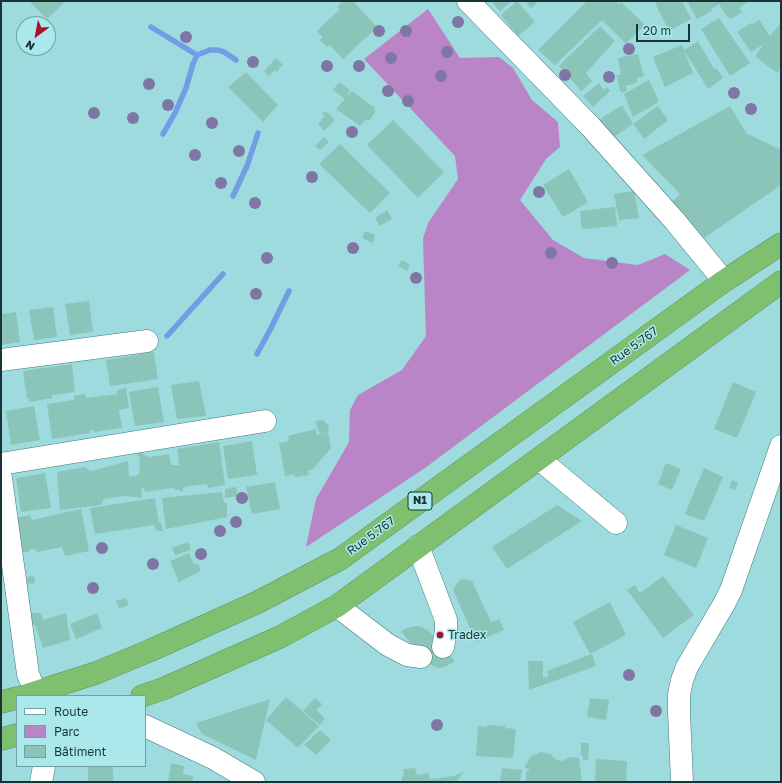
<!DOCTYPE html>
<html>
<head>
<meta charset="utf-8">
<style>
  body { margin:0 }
  #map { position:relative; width:782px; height:783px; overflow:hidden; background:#9ddbde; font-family:"Golos Text",sans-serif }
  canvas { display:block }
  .frame { position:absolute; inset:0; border:2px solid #1a3334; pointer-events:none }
  .legend { position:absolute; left:16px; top:695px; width:130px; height:72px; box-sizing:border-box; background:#aae8eb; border:1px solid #70a0a2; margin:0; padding:5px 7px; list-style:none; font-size:12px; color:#1a3334 }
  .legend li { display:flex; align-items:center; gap:8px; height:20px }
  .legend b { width:20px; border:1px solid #70a0a2 }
  .north { position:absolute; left:16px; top:16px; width:40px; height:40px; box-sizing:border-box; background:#aae8eb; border:1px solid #70a0a2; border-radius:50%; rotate:212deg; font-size:11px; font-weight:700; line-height:16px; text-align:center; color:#1a3334 }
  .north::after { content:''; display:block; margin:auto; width:14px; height:18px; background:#a8102d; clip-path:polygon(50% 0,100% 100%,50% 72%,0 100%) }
  .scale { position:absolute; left:636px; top:24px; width:54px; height:18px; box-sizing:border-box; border:2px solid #1a3334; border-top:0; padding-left:5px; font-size:12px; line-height:14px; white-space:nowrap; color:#1a3334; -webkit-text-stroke:3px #aae8eb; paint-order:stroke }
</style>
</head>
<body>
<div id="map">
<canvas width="782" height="783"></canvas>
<div class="frame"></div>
<ul class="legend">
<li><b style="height:5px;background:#fff"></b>Route</li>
<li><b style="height:11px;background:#ba85c6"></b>Parc</li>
<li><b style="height:11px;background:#8bc5b9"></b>Bâtiment</li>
</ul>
<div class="north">N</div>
<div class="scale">20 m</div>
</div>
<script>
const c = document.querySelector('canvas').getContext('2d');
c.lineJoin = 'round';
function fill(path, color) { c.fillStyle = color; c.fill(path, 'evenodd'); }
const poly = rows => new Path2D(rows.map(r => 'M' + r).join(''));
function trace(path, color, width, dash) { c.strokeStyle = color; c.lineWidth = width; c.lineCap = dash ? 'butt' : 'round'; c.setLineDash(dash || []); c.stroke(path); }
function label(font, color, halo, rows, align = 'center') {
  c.font = font + ' "Golos Text",sans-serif'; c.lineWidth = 3; c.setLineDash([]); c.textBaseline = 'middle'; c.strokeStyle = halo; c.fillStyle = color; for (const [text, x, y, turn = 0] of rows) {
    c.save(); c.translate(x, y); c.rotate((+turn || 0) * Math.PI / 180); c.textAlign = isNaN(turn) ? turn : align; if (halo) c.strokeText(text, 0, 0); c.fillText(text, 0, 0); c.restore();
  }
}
const green = poly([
  [428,9,460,58,499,57,513,68,532,100,558,122,560,147,546,159,520,200,553,240,584,258,638,265,665,254,690,270,425,468,306,547,316,499,349,442,350,410,358,395,402,370,426,336,423,239,428,223,458,179,455,156,364,59]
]);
const stream = poly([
  [151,27,197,55],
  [163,134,175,113,186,88,193,64,197,55,210,50,218,50,224,52,236,60],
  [233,196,247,166,258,133],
  [167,336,223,274],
  [257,354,270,330,289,291]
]);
const building = poly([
  [29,1,66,1,47,19],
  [343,1,353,1,377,27,343,59,330,45,327,47,320,40,323,37,317,31,340,9,337,7],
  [491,1,512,1,500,11],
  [517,1,535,22,518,36,501,15],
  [525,1,539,1,531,8],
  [587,1,615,1,619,4,621,2,645,25,626,44,602,20,555,65,538,50],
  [659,1,682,1,691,19,669,31,655,3],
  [687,1,749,1,739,8,742,12,731,19,726,16,719,4,711,9,712,11,697,19],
  [719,18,750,63,730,76,701,29],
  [759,20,770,36,780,24,781,25,781,68,777,73,755,56,764,44,751,52,737,32,751,23,753,24],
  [600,26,615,41,586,73,592,81,581,91,559,66],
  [698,41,714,69,716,68,723,78,708,89,684,50],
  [682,45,693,73,665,87,653,57],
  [638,54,644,76,637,78,637,83,625,86,627,90,623,93,620,91,617,75,621,75,618,58],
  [276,58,283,65,276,72,275,70,269,76,264,71],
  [246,72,278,105,263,122,228,87],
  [649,80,659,102,633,117,624,94],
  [339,82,350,90,345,99,333,90],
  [599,83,604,90,607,87,610,91,593,107,583,96],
  [352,91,375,108,374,110,376,111,369,121,366,119,360,126,336,109],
  [622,105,633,124,612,138,600,119],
  [658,106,668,120,644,139,633,124],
  [730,106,746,133,781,150,781,185,704,238,672,202,680,194,642,155],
  [326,111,335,120,324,131,318,123,325,116,322,114],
  [393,120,444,172,418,198,367,145],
  [324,137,329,142,320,150,315,146],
  [340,144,390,193,370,213,319,164],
  [569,169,588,202,563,217,543,185],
  [634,191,639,218,619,220,614,194],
  [615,207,617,226,582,229,580,211],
  [387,210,392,219,380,226,375,218],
  [365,231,375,235,373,243,362,238],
  [402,260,410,264,407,271,398,266],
  [89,301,93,332,70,335,65,304],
  [53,307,57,337,34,340,29,310],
  [16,312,20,342,1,345,1,314],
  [154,352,158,379,110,386,106,360],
  [72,364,75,392,52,395,52,398,29,402,29,398,27,399,23,371],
  [199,381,206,416,177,419,171,385],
  [733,382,756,392,737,438,714,429],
  [158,387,164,422,135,426,129,392],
  [126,388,129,408,119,410,122,428,94,432,93,430,90,430,90,433,52,439,47,404,74,400,74,396,85,394,86,398,117,394,117,390],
  [34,406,40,440,11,445,6,411],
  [323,420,328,425,329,431,320,434,315,421],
  [316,429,317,435,328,432,331,448,313,469,308,471,309,475,295,477,294,474,285,476,279,443,289,441,288,436],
  [252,441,257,475,228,479,223,446],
  [219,442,225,485,208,488,207,484,183,487,183,492,172,488,145,492,144,488,141,489,142,498,124,496,104,499,101,505,60,510,57,472,85,467,90,471,95,470,128,461,129,477,139,475,140,459,135,450,149,457,169,454,171,465,179,465,177,449],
  [666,463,681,469,672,490,658,484],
  [704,468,723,477,704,521,685,514],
  [45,473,51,508,21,512,16,478],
  [732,480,738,483,735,490,729,488],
  [275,482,280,509,252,514,246,487],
  [236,487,238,496,225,498,225,489],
  [222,492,224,503,227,503,227,517,166,529,162,498],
  [155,498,159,523,161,523,163,531,156,531,154,525,95,534,90,508],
  [557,505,582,521,507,569,492,547],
  [81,509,89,551,65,556,62,547,37,552,36,549,29,550,29,552,21,552,15,518,30,515,32,520],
  [676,525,708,538,696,568,664,555],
  [188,542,191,550,175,555,172,548],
  [189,553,194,565,198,564,201,571,179,582,170,561],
  [34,575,35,583,27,584,27,577],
  [663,576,694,615,663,638,627,590,635,585,640,593],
  [462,579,472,581,491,622,499,619,504,630,476,642,453,590,457,583],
  [126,598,129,605,119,609,116,601],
  [610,602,626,635,590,654,573,622],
  [30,613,41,613,43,620,66,613,70,640,43,648,35,625,32,625],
  [97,613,102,628,76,639,70,624],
  [416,626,422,627,430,632,455,661,445,667,438,668,425,662,401,631,407,628],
  [592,654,596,666,529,690,528,661,543,661,543,678,549,676,547,671],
  [286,697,319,726,298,748,266,720],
  [315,698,322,704,316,710,325,718,320,725,303,711],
  [590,698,609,700,606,720,587,717],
  [270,699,256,760,202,734,196,723],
  [487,725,505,726,505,728,516,729,513,758,476,756,478,726,487,727],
  [320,730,331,740,316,755,304,745],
  [581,743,589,743,588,760,583,760,583,756,581,755],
  [541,752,550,754,557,760,562,761,570,757,579,758,582,782,528,782,526,781,526,771,529,771,529,769,525,768,525,766,531,756],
  [596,759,627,761,626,782,595,782],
  [171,763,184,766,183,774,193,776,192,782,168,782],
  [88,766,113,766,113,781,88,781],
  [415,768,417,775,429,773,430,779,455,776,464,771,456,782,402,782,402,777,404,776,403,769],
  [502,768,522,770,520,782,500,782]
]);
const minor = poly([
  [468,1,590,126,674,220,724,281],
  [1,360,147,341],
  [539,459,616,523],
  [1,464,265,421],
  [1,478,28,674,36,693],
  [418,546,446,620,446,631,443,647],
  [337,606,388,645,407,655,421,657],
  [145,726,213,758,254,782],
  [41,782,44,766],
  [682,782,679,712,679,695,682,680,687,667,724,604,731,590,781,446]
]);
const highway = poly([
  [24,696,96,673,149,651,258,602,340,559,724,281,781,244],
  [142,696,165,688,280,637,337,606,781,282],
  [1,702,17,698],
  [1,739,17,735]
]);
const trees = [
  [458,22],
  [379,31],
  [406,31],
  [186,37],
  [629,49],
  [447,52],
  [391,58],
  [253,62],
  [327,66],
  [359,66],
  [565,75],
  [441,76],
  [609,77],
  [149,84],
  [388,91],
  [734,93],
  [408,101],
  [168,105],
  [751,109],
  [94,113],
  [133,118],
  [212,123],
  [352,132],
  [239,151],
  [195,155],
  [312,177],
  [221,183],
  [539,192],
  [255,203],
  [353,248],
  [551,253],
  [267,258],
  [612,263],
  [416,278],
  [256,294],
  [242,498],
  [236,522],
  [220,531],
  [102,548],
  [201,554],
  [153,564],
  [93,588],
  [629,675],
  [656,711],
  [437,725]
];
const markers = [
  [440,635,4,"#a8102d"]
];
const shields = [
  [420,501,24]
];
const shieldNames = [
  ["N1",420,501]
];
const streetNames = [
  ["Rue 5.767",634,346,-36],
  ["Rue 5.767",371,536,-36]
];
const poiNames = [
  ["Tradex",448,635]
];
fill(green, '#ba85c6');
trace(stream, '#719de5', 5.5);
fill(building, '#8bc5b9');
trace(minor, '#3d787b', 23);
trace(highway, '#5b8e5b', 23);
trace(minor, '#fff', 22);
trace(highway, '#7ebf70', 22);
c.fillStyle = '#8076a5';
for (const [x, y] of trees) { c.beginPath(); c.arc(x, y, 6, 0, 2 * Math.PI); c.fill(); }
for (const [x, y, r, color] of markers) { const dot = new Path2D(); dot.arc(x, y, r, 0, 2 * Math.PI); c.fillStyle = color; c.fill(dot); trace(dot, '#aae8eb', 1.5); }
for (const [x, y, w] of shields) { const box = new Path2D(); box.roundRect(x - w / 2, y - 9, w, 18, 3); c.fillStyle = '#aae8eb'; c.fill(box); trace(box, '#1a3334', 1); }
label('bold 11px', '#1a3334', null, shieldNames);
label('12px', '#1a3334', '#aae8eb', streetNames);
label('12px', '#1a3334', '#aae8eb', poiNames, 'left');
</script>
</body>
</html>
